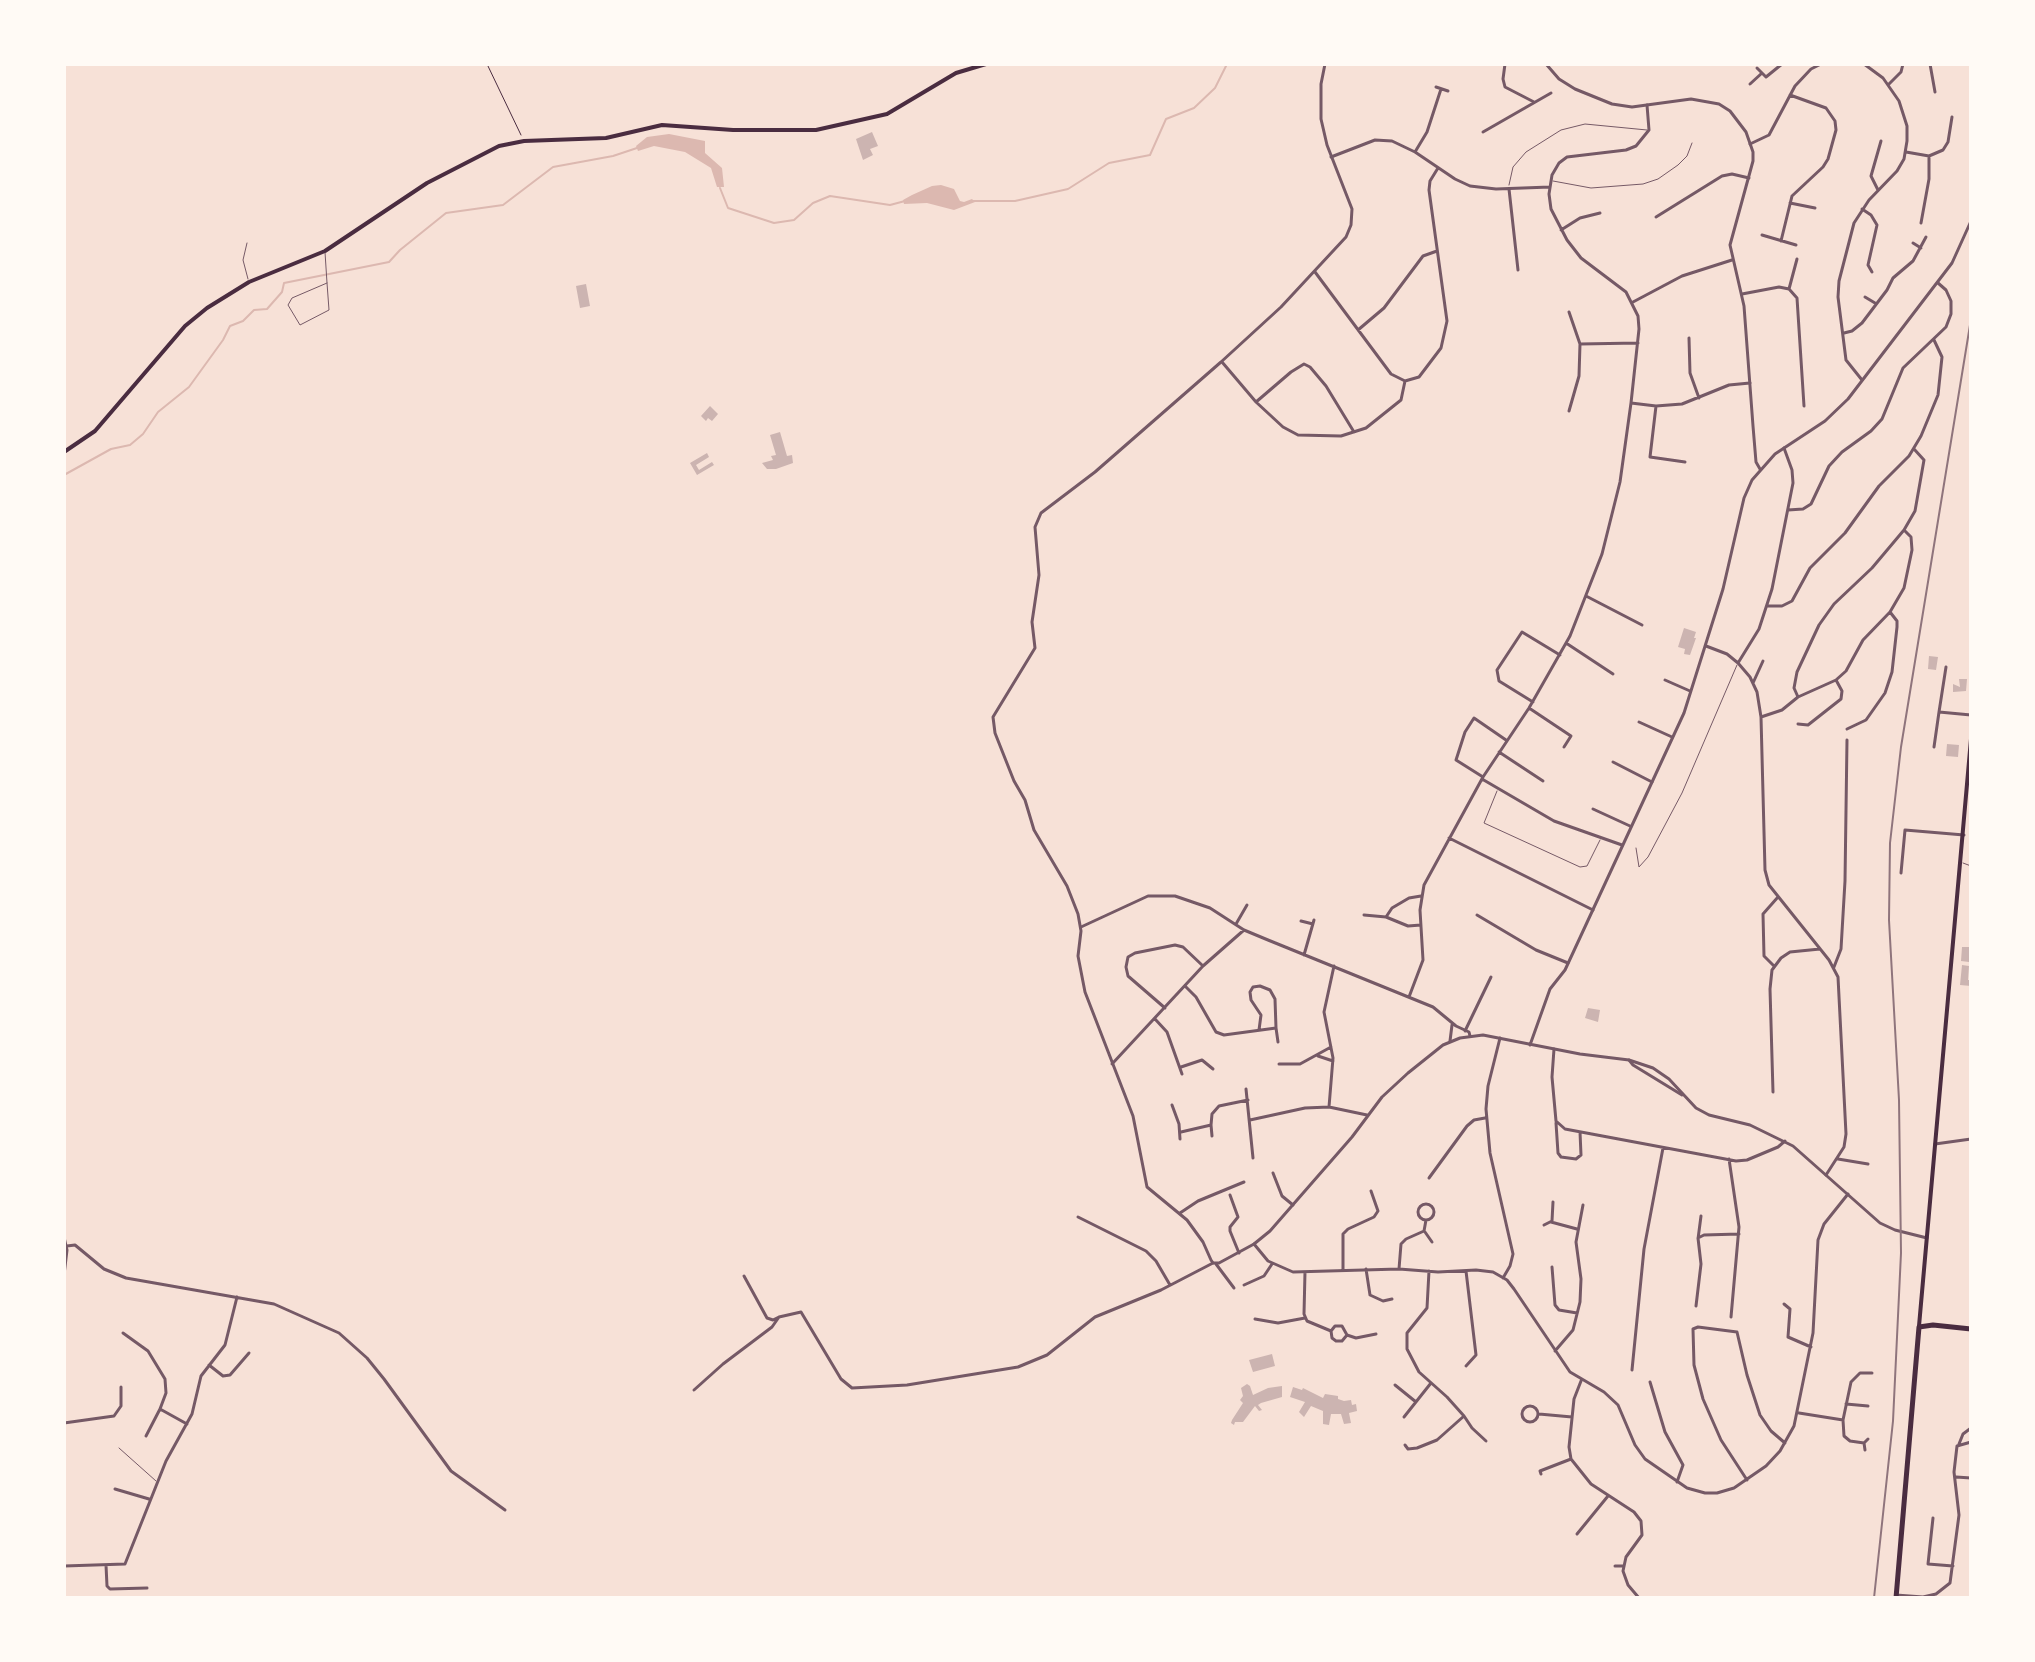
<!DOCTYPE html>
<html>
<head>
<meta charset="utf-8">
<style>
  body { margin:0 }
  #map { position:relative; width:2035px; height:1662px; overflow:hidden; background:#f7e1d7; font-family:Barlow,sans-serif }
  canvas { display:block }
  .frame { position:absolute; inset:0; border:66px solid #fffaf5; pointer-events:none }
</style>
</head>
<body>
<div id="map">
<canvas width="2035" height="1662"></canvas>
<div class="frame"></div>
</div>
<script>
const c = document.querySelector('canvas').getContext('2d');
c.lineJoin = 'round';
function fill(path, color) { c.fillStyle = color; c.fill(path, 'evenodd'); }
const poly = rows => new Path2D(rows.map(r => 'M' + r).join(''));
function trace(path, color, width, dash) { c.strokeStyle = color; c.lineWidth = width; c.lineCap = dash ? 'butt' : 'round'; c.setLineDash(dash || []); c.stroke(path); }
const water = poly([
  [669,134,705,141,705,153,722,168,724,187,717,187,711,168,685,152,654,146,638,151,636,146,647,137],
  [941,185,954,189,960,201,964,202,972,199,975,202,954,210,927,203,904,204,903,200,912,195,932,186]
]);
const stream = poly([
  [720,188,728,208,774,223,794,220,813,203,830,196,890,205,905,201],
  [973,201,1015,201,1068,189,1109,163,1150,155,1166,119,1194,108,1215,88,1227,64],
  [64,475,111,449,130,445,143,434,158,412,189,387,223,340,230,326,243,321,254,310,267,309,282,292,284,283,389,262,400,250,446,213,503,205,553,167,613,156,637,148]
]);
const building = poly([
  [872,132,878,146,870,149,873,155,863,160,856,139],
  [586,284,590,306,580,308,576,286],
  [710,406,718,414,712,421,708,418,706,421,701,416],
  [780,432,787,456,792,455,793,463,776,469,767,469,762,463,773,460,771,456,776,455,770,435],
  [707,453,709,457,696,465,699,470,712,462,714,465,697,475,690,463],
  [1684,628,1696,632,1694,638,1696,638,1690,655,1684,654,1685,649,1678,647],
  [1929,656,1938,657,1936,670,1928,669],
  [1959,679,1967,679,1966,691,1953,692,1953,684,1960,687],
  [1947,744,1959,745,1958,757,1946,756],
  [1962,947,1970,947,1969,962,1961,961],
  [1962,965,1969,966,1968,980,1971,980,1971,986,1960,985],
  [1588,1008,1600,1010,1598,1022,1585,1018],
  [1272,1354,1275,1366,1253,1372,1249,1360],
  [1247,1384,1250,1386,1253,1395,1268,1388,1282,1386,1282,1397,1261,1403,1258,1405,1262,1410,1259,1411,1255,1406,1243,1422,1235,1422,1234,1425,1231,1423,1232,1420,1243,1403,1240,1400,1243,1396,1241,1388],
  [1293,1387,1302,1390,1303,1388,1323,1398,1325,1394,1338,1396,1338,1399,1344,1401,1351,1400,1352,1405,1356,1404,1357,1411,1349,1413,1351,1423,1344,1424,1341,1414,1331,1414,1329,1425,1323,1424,1323,1411,1311,1406,1304,1417,1299,1412,1305,1402,1290,1397]
]);
const path = poly([
  [487,64,521,135]
]);
const service = poly([
  [1553,181,1591,188,1643,184,1658,179,1678,165,1687,156,1692,143],
  [1509,185,1513,167,1526,152,1561,130,1585,124,1647,130],
  [247,243,243,260,248,279],
  [325,252,327,283,329,310,300,325,288,305,292,298,327,283],
  [1497,791,1484,823,1580,867,1587,866,1600,840],
  [1636,848,1639,867,1648,857,1682,793,1737,665],
  [1963,863,1971,866],
  [119,1448,156,1481]
]);
const minor = poly([
  [1505,64,1503,79,1505,87,1534,102],
  [1930,64,1935,92],
  [1757,68,1766,77,1782,64],
  [1750,84,1762,73],
  [1889,84,1901,72,1903,64],
  [1436,87,1448,91],
  [1483,132,1551,93],
  [1750,144,1769,135,1795,86,1811,69,1821,64],
  [1415,152,1427,132,1441,89],
  [1906,152,1929,156,1943,150,1948,142,1952,117],
  [1331,157,1375,140,1392,141,1415,152,1455,179,1470,186,1496,189,1550,187],
  [1509,189,1518,270],
  [1878,190,1871,176,1881,141],
  [1790,203,1815,208],
  [1862,209,1871,215,1877,225,1868,265,1872,272],
  [1656,217,1722,176,1732,174,1749,178],
  [1921,223,1929,179,1929,156],
  [1561,230,1580,218,1600,213],
  [1762,235,1796,245],
  [1781,241,1792,196,1823,167,1828,159,1836,130,1835,121,1826,108,1790,95],
  [1913,243,1921,248],
  [1315,272,1391,374,1405,381,1419,377,1441,348,1447,321,1429,190,1430,181,1438,168],
  [1789,289,1797,259],
  [1742,294,1779,287,1789,289,1797,298,1804,406],
  [1865,297,1875,303],
  [1633,302,1682,276,1732,260],
  [1569,312,1580,344,1638,343],
  [1358,330,1384,308,1423,256,1437,251],
  [1844,333,1852,331,1862,323,1887,290,1893,278,1913,261,1926,237],
  [1689,338,1690,373,1699,398],
  [1222,362,1256,402,1283,427,1298,435,1341,436,1366,428,1401,400,1405,381],
  [1862,380,1846,360,1838,297,1839,281,1854,223,1869,200,1897,171,1904,159,1907,141,1907,126,1899,101,1883,78,1864,64],
  [1256,402,1291,372,1304,364,1310,367,1326,386,1354,432],
  [1631,403,1656,406,1682,404,1729,385,1750,383],
  [1656,406,1650,457,1685,462],
  [1569,411,1579,376,1580,344],
  [1788,510,1803,509,1811,504,1829,466,1842,452,1871,431,1882,419,1903,368,1946,327,1951,314,1951,301,1946,290,1938,283],
  [1586,596,1642,625],
  [1768,606,1782,606,1792,601,1810,568,1845,533,1879,486,1909,456,1921,436,1938,395,1942,357,1934,340],
  [1566,643,1613,674],
  [1706,646,1727,654,1738,663,1750,677,1757,692,1761,717,1765,870,1769,885,1829,960,1838,977,1846,1134,1844,1147,1826,1175],
  [1738,663,1759,629,1772,589,1793,483,1792,470,1784,448],
  [1946,667,1939,712,1971,715],
  [1665,680,1690,691],
  [1753,683,1763,661],
  [1798,697,1794,688,1797,672,1819,625,1834,604,1872,568,1904,530,1915,511,1924,460,1914,449],
  [1533,702,1499,681,1497,670,1522,632,1560,655],
  [1529,708,1571,736,1564,747],
  [1761,717,1782,710,1798,697,1836,680,1846,671,1863,640,1890,612,1904,588,1912,550,1911,537,1904,530],
  [1639,722,1672,737],
  [1798,724,1808,725,1841,699,1842,691,1836,680],
  [1847,729,1866,720,1885,693,1892,672,1897,627,1897,621,1890,612],
  [1934,747,1939,712],
  [1499,752,1543,781],
  [1613,762,1652,782],
  [1483,777,1456,760,1465,732,1474,718,1506,740],
  [1482,779,1554,821,1622,845],
  [1593,809,1630,826],
  [1449,838,1593,910],
  [1901,873,1905,830,1964,835],
  [1421,896,1409,898,1392,908,1386,917,1408,926,1421,925],
  [1364,915,1386,917],
  [1477,915,1536,950,1568,963],
  [1301,921,1313,924],
  [1236,924,1247,905],
  [1081,927,1148,896,1175,896,1210,908,1244,930,1268,940,1433,1007,1456,1026,1469,1032,1470,1036],
  [1304,955,1314,920],
  [1774,966,1764,956,1763,914,1778,897],
  [1834,967,1841,949,1845,881,1847,740],
  [1185,986,1196,997,1216,1032,1224,1035,1276,1028,1275,999,1270,990,1260,986,1253,987,1250,992,1251,1000,1261,1015,1259,1030],
  [1409,997,1423,960,1420,910,1424,885,1483,777,1529,708,1570,636,1602,554,1620,482,1631,403,1639,329,1638,316,1626,292,1581,258,1567,240,1551,209,1549,194,1552,175,1559,163,1567,157,1626,150,1636,146,1649,130,1647,105],
  [1165,1008,1128,976,1126,967,1128,957,1135,953,1175,945,1183,947,1203,966],
  [1155,1019,1167,1032,1182,1074],
  [1276,1028,1278,1042],
  [1465,1031,1491,977],
  [1500,1038,1488,1086,1486,1109,1490,1153,1513,1254,1510,1266,1503,1278],
  [1450,1041,1452,1025],
  [1554,1049,1552,1077,1556,1121,1565,1129,1736,1161,1747,1160,1778,1147,1785,1141],
  [1318,1056,1333,1061],
  [1629,1060,1633,1065,1682,1095],
  [1112,1064,1203,966,1244,930],
  [1279,1064,1300,1064,1331,1047],
  [1181,1067,1202,1060,1213,1069],
  [1246,1089,1253,1158],
  [1773,1092,1770,989,1772,970,1781,958,1790,952,1820,949],
  [1172,1105,1179,1124,1180,1139],
  [1329,1107,1333,1058,1324,1012,1334,966],
  [1250,1120,1305,1108,1329,1107,1367,1115],
  [1556,1123,1558,1153,1561,1157,1576,1159,1581,1155,1580,1132],
  [1211,1125,1212,1136],
  [1181,1132,1211,1125,1212,1114,1219,1106,1248,1100],
  [1729,1159,1739,1227,1731,1317],
  [1838,1159,1868,1164],
  [1273,1173,1282,1196,1293,1205],
  [1429,1178,1467,1126,1474,1120,1485,1118],
  [1230,1195,1238,1217,1230,1227,1230,1231,1239,1253],
  '1418 1212a8 8 0 1 1 16 0a8 8 0 1 1-16 0Z',
  [1180,1213,1198,1201,1244,1182],
  [1078,1217,1146,1251,1156,1261,1170,1285],
  [1551,1222,1577,1229],
  [1544,1225,1552,1221,1553,1202],
  [1425,1232,1432,1242],
  [1698,1239,1701,1216],
  [1254,1244,1268,1261,1293,1272,1399,1269,1438,1272,1476,1270,1493,1272,1507,1280,1514,1289,1570,1372,1604,1392,1618,1405,1635,1445,1645,1459,1687,1488,1705,1493,1717,1493,1734,1488,1766,1466,1780,1451,1794,1426,1813,1333,1818,1240,1824,1224,1848,1194],
  [67,1246,75,1245,104,1269,126,1278,274,1304,339,1333,367,1358,384,1379,451,1471,505,1510],
  [1216,1264,1234,1288],
  [1552,1267,1555,1305,1559,1310,1577,1313],
  [1343,1269,1343,1234,1348,1229,1374,1217,1378,1211,1371,1191],
  [1366,1269,1370,1295,1383,1301,1392,1299],
  [1399,1269,1401,1244,1406,1239,1424,1231,1426,1220],
  [1305,1272,1304,1314,1307,1321,1331,1331,1335,1326,1342,1326,1347,1335,1356,1338,1376,1334],
  [744,1276,767,1318,773,1320,779,1317],
  [1244,1285,1264,1276,1272,1264],
  [1784,1304,1790,1309,1788,1337,1811,1347],
  [1696,1306,1701,1264,1698,1238,1704,1235,1739,1234],
  [1255,1319,1278,1323,1305,1318],
  [1331,1331,1332,1338,1336,1341,1342,1341,1347,1335],
  [123,1333,148,1351,165,1379,166,1393,160,1409,187,1424],
  [1555,1351,1573,1330,1580,1302,1581,1279,1576,1242,1583,1205],
  [209,1365,223,1376,230,1375,249,1353],
  [1466,1366,1476,1355,1466,1271],
  [1632,1370,1644,1249,1663,1148],
  [1581,1381,1574,1399,1569,1447,1571,1459,1591,1484,1634,1512,1641,1521,1642,1535,1626,1557,1623,1571,1628,1585,1639,1598],
  [1650,1382,1665,1432,1683,1465,1677,1482],
  [1395,1385,1416,1402],
  [694,1390,723,1364,772,1327,779,1317,801,1312,841,1379,852,1388,907,1385,1018,1367,1047,1355,1095,1317,1161,1290,1213,1263],
  [1846,1404,1868,1406],
  '1522 1414a8 8 0 1 1 16 0a8 8 0 1 1-16 0Z',
  [1799,1413,1843,1420,1844,1436,1850,1441,1864,1443],
  [1539,1414,1572,1417],
  [1464,1416,1472,1428,1486,1441],
  [1404,1417,1431,1383],
  [1843,1420,1851,1382,1860,1373,1872,1373],
  [64,1423,114,1416,121,1406,121,1387],
  [146,1436,160,1409],
  [1959,1444,1963,1434,1971,1428],
  [1405,1445,1408,1449,1417,1448,1437,1440,1464,1416,1447,1397,1419,1372,1407,1349,1407,1333,1427,1308,1429,1271],
  [1865,1450,1864,1443,1868,1439],
  [1541,1474,1540,1471,1571,1459],
  [1956,1477,1971,1478],
  [1747,1480,1721,1440,1703,1399,1694,1365,1693,1329,1698,1327,1737,1332,1747,1375,1760,1415,1771,1431,1785,1443],
  [115,1489,149,1499],
  [1933,1518,1928,1564,1953,1566],
  [1577,1534,1608,1496],
  [106,1565,107,1586,110,1589,147,1588],
  [64,1566,125,1564,166,1461,192,1414,201,1376,225,1345,237,1297],
  [1615,1566,1623,1566],
  [1896,1595,1923,1597,1936,1594,1950,1583,1959,1515,1954,1472,1957,1446,1971,1442]
]);
const tertiary = poly([
  [1325,64,1321,84,1321,119,1327,145,1352,209,1351,225,1346,237,1281,307,1221,362,1095,472,1041,513,1035,527,1039,575,1032,622,1035,648,993,717,995,733,1014,781,1025,800,1034,830,1067,886,1078,914,1081,931,1078,956,1085,992,1133,1116,1147,1187,1187,1220,1203,1242,1211,1260,1213,1263,1219,1263,1254,1244,1270,1231,1352,1137,1382,1097,1408,1073,1443,1045,1460,1038,1483,1035,1580,1054,1629,1060,1653,1068,1669,1079,1696,1108,1709,1115,1750,1125,1793,1146,1880,1223,1895,1230,1927,1238],
  [1546,64,1559,79,1575,89,1612,104,1632,107,1691,99,1719,104,1730,111,1746,132,1753,152,1753,161,1730,245,1744,306,1753,426,1756,462,1760,469],
  [1530,1045,1550,989,1565,970,1684,713,1723,589,1744,498,1752,480,1775,454,1825,421,1848,399,1952,263,1971,221],
  [1935,1144,1971,1139],
  [64,1237,67,1250,64,1275]
]);
const primary = poly([
  [64,452,95,431,185,326,207,308,249,282,325,251,427,183,499,146,524,141,606,138,662,125,733,130,816,130,887,114,956,73,986,64],
  [1919,1326,1971,739]
]);
const trunk = poly([
  [1896,1598,1919,1327,1933,1325,1971,1329]
]);
const rail = poly([
  [1874,1598,1893,1421,1901,1253,1899,1100,1889,920,1890,843,1901,747,1971,319]
]);
fill(water, '#dcb8b0');
trace(stream, '#dcb8b0', 2);
fill(building, '#ccb4b1');
trace(path, '#4a2c40', 1);
trace(service, '#755966', 1);
trace(minor, '#755966', 3);
trace(tertiary, '#755966', 3);
trace(primary, '#4a2c40', 4);
trace(trunk, '#4a2c40', 5);
trace(rail, '#8f747c', 2);
</script>
</body>
</html>
